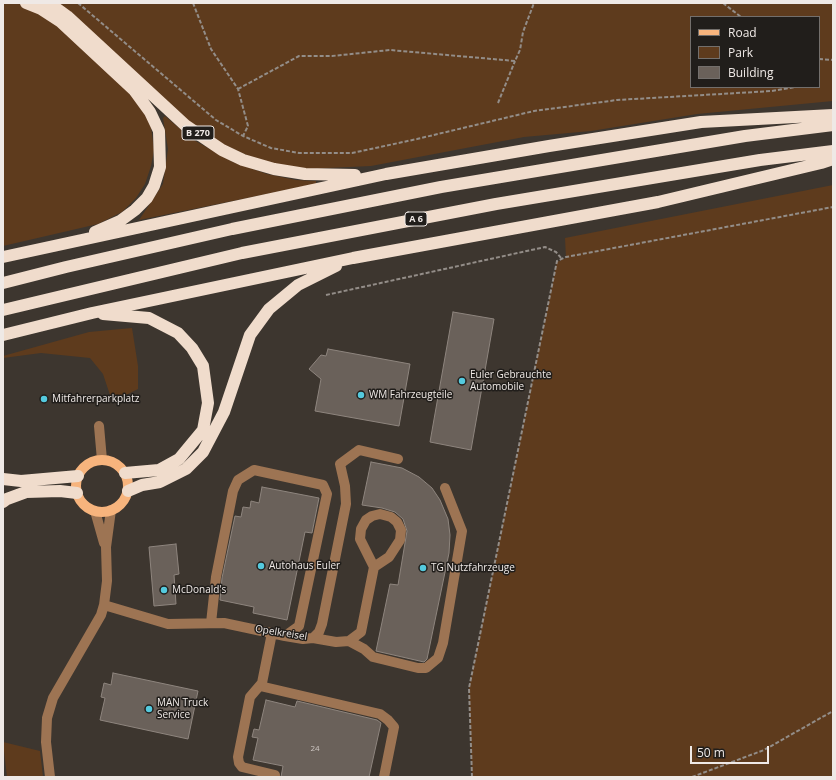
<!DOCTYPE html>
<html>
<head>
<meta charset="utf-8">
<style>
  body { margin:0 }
  #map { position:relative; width:836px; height:780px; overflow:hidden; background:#3d362f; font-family:"Open Sans",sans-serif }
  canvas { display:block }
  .frame { position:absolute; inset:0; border:4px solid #efe9e6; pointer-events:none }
  .legend { position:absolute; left:690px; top:16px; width:130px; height:72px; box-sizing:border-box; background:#211e1b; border:1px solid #736f6c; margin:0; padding:5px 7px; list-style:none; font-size:12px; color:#efe9e6 }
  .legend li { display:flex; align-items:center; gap:8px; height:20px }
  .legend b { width:20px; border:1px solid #736f6c }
  .scale { position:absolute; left:690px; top:746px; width:79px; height:18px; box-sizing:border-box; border:2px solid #efe9e6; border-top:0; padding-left:5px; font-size:12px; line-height:14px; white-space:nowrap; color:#efe9e6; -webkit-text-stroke:3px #211e1b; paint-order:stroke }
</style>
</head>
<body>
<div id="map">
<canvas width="836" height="780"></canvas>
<div class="frame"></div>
<ul class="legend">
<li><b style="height:5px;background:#f7b47d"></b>Road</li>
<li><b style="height:11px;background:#5e3b1d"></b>Park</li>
<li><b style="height:11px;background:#6a615a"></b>Building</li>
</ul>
<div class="scale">50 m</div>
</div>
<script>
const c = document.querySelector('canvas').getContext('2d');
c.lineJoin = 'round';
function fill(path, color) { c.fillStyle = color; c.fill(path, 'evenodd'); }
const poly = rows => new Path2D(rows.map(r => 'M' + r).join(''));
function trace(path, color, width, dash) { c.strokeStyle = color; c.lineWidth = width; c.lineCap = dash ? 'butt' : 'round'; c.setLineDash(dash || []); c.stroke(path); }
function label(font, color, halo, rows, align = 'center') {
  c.font = font + ' "Open Sans",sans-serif'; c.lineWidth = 3; c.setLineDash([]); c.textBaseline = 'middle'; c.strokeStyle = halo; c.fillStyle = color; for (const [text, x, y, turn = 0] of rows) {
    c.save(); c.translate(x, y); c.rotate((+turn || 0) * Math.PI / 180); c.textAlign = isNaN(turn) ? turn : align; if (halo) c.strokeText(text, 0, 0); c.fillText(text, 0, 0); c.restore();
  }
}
const green = poly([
  [3,3,18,3,52,21,113,74,144,110,151,127,154,150,151,166,145,184,136,198,122,212,98,224,3,246],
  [55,3,833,3,833,101,697,114,591,131,524,137,371,166,305,169,275,165,251,157,224,145,188,121],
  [691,17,819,17,819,87,691,87],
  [165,116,192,139,233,162,267,174,296,180,316,181,316,184,139,220,163,184,168,149,163,118],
  [833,185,833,777,472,777,469,688,557,262,566,258,565,238],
  [132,328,138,366,138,389,128,394,111,398,103,374,90,358,41,353,3,358,3,356,89,332],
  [3,742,40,751,43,777,7,777]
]);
const building = poly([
  [453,312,494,319,471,450,430,442,453,312],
  [328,349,410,364,399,426,315,411,321,379,309,369,321,355,326,356,328,349],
  [371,462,402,468,419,477,432,488,440,500,448,519,450,535,449,553,427,659,424,662,376,651,390,584,398,585,407,531,403,519,395,512,382,508,362,505,371,462],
  [262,487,319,498,312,533,305,532,287,620,253,613,254,607,220,600,222,578,235,516,241,517,243,507,250,508,251,501,259,503,262,487],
  [176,544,179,574,174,575,176,604,154,606,149,547,176,544],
  [113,673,198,691,188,739,100,720,105,698,101,697,104,683,111,685,113,673],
  [266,700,295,707,297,701,377,720,381,723,369,777,281,777,283,766,253,760,258,738,252,737,254,729,259,730,266,700]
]);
const path = poly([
  [78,3,216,120,243,136,271,148,299,153,352,153,417,139,534,111,617,100,772,91,795,87],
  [193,3,211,49,238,89,248,126,243,136],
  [723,3,741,17],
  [819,59,833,60],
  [238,89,299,56,332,56,390,50,515,61,520,50,523,32,534,3],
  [498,103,515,61],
  [326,295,545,247,556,252,562,259],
  [472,777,469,688,557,261,566,257,833,207],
  [692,777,764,750,833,711]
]);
const minor = poly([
  [99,426,102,460],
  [95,511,104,543],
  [104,605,168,624,224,623,285,636,303,639,313,638,319,632,322,624,346,504,345,486,340,464,359,450,398,459],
  [211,623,216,577,233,491,238,480,254,470,323,485,327,494,299,626,285,636],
  [272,633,262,683,250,697,238,757,239,763,242,767,275,775],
  [313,638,336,642,349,641,361,632,374,567,360,539,361,529,366,520,372,516,380,514,391,517,397,522,401,530,400,540,389,557,374,567],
  [349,641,364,649,373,657,418,668,426,668,438,658,443,643,462,531,445,488],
  [260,686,380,714,388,720,394,727,384,777],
  [50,777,46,742,47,718,53,698,101,615,104,605,107,581,106,547,111,510]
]);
const major = poly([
  '76 486a26 26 0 1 1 52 0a26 26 0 1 1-52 0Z'
]);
const highway = poly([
  [26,3,41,9,61,22,134,90,150,112,159,131,160,167,154,186,147,198,135,210,120,221,95,232],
  [49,3,67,16,185,125,222,150,243,160,274,169,305,174,355,175],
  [3,257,386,174,549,146,701,122,833,115],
  [3,283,66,267,232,229,441,187,745,136,833,125],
  [3,310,242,253,496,204,760,160,833,151],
  [103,314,149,318,178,333,192,348,203,366,208,403,203,430,179,459,159,470,125,473],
  [3,335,92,313,353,258,658,202,821,163,833,159],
  [3,479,21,481,78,476],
  [128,491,142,485,160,482,186,469,203,452,224,412,250,335,269,309,298,285,336,266],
  [3,502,7,499,26,492,60,491,77,493]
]);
const markers = [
  [462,381,4,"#54cade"],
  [361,395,4,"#54cade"],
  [44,399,4,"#54cade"],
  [261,566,4,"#54cade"],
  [423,568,4,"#54cade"],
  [164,590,4,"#54cade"],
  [149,709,4,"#54cade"]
];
const numberNames = [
  ["24",315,749]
];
const shields = [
  [198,133,32],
  [416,219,22]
];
const shieldNames = [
  ["B 270",198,133],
  ["A 6",416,219]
];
const poiNames = [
  ["Euler Gebrauchte",470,375],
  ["Automobile",470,387],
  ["WM Fahrzeugteile",369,395],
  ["Mitfahrerparkplatz",52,399],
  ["Autohaus Euler",269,566],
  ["TG Nutzfahrzeuge",431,568],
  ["McDonald's",172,590],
  ["MAN Truck",157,703],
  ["Service",157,715]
];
const streetNames = [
  ["Opelkreisel",281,633,9]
];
fill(green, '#5e3b1d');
fill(building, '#6a615a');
trace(building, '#8e857e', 1);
trace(path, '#938d88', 2, [4, 2]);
trace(minor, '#9d7453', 10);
trace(major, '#f7b47d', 10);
trace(highway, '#f0dccc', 12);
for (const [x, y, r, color] of markers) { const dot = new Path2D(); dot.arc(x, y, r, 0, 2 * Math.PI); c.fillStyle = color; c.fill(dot); trace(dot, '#211e1b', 1.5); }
label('8px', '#cec7c3', null, numberNames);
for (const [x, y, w] of shields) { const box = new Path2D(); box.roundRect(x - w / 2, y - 7, w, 14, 3); c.fillStyle = '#211e1b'; c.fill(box); trace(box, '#efe9e6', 1); }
label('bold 9px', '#efe9e6', null, shieldNames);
label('10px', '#efe9e6', '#211e1b', poiNames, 'left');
label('10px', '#efe9e6', '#211e1b', streetNames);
</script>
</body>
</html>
